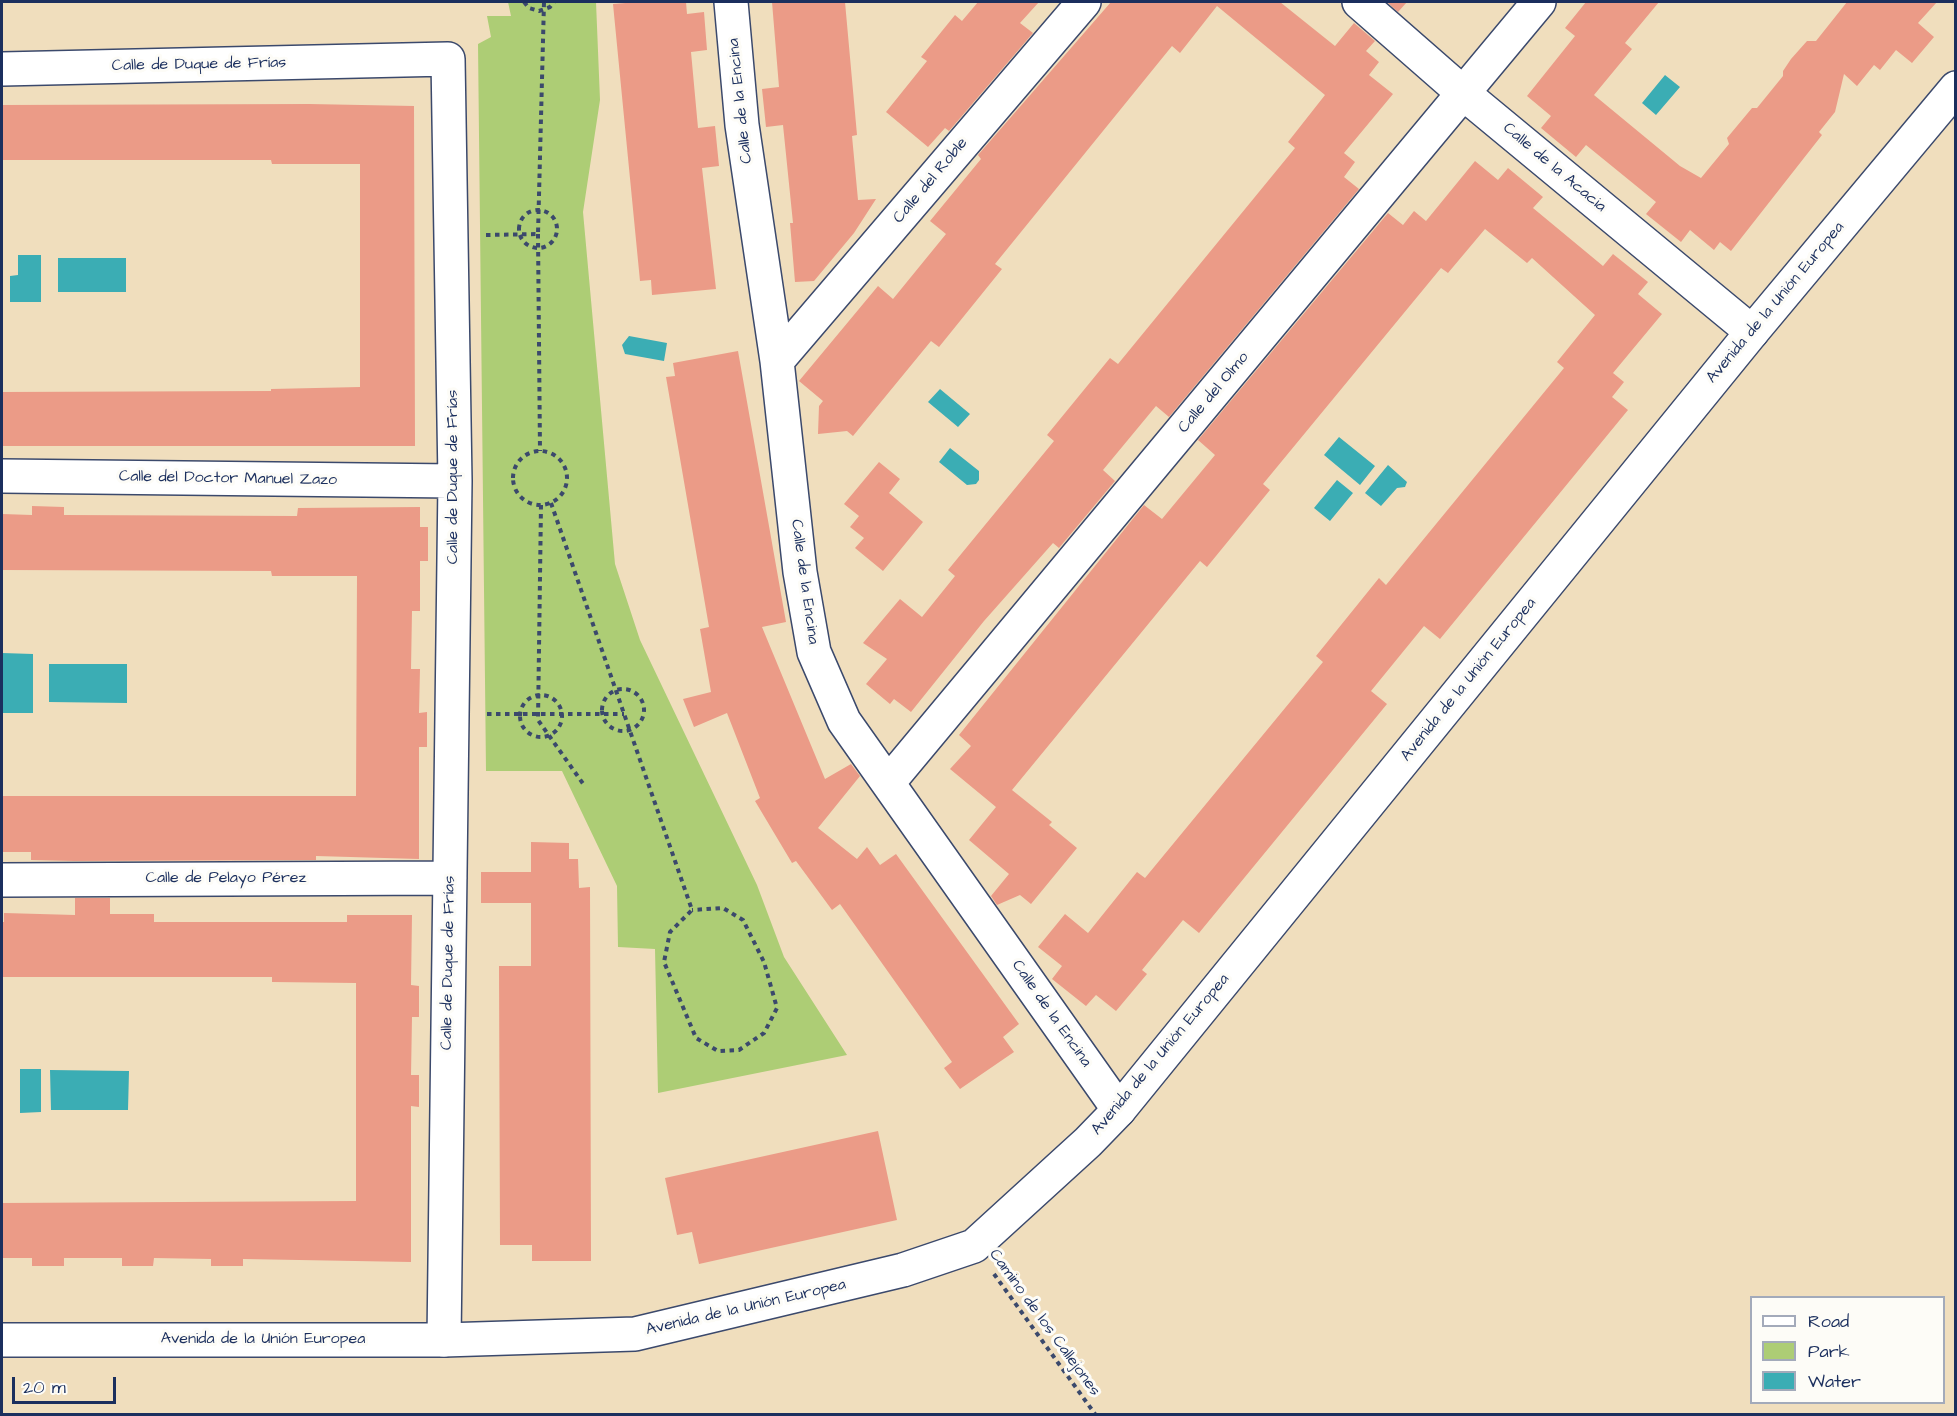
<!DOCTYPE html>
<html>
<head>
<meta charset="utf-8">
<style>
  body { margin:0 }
  #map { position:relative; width:1957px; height:1416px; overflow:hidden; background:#f0debd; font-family:"Architects Daughter",sans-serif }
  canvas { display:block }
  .frame { position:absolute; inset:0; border:3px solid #1b2f5e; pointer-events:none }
  .legend { position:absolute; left:1750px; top:1296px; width:195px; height:108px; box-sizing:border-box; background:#fdfcf7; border:2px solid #a3aaba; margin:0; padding:8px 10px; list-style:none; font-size:18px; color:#1b2f5e }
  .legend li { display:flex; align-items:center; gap:12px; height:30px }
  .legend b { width:30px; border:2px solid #a3aaba }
  .scale { position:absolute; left:12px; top:1377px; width:104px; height:27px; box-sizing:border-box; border:3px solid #1b2f5e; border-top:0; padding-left:8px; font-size:18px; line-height:21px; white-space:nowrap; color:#1b2f5e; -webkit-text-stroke:4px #fdfcf7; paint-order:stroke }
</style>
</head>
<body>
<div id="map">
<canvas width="1957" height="1416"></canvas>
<div class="frame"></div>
<ul class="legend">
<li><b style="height:8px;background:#fff"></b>Road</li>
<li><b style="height:16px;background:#adcd75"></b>Park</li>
<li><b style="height:16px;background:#3badb4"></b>Water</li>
</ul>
<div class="scale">20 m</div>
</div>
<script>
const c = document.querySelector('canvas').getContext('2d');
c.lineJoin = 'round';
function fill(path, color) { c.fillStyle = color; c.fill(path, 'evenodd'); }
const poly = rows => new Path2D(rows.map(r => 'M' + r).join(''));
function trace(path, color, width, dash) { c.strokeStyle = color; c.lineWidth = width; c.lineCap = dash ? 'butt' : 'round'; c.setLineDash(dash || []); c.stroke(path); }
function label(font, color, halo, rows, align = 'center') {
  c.font = font + ' "Architects Daughter",sans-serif'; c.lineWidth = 6; c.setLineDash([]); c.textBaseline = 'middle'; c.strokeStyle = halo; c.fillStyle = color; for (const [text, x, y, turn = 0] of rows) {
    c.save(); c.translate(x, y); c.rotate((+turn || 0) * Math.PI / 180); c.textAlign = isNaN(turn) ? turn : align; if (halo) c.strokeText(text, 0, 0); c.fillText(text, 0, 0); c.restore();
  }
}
const green = poly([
  [508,2,596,2,600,100,583,212,615,564,640,640,757,885,784,957,847,1055,658,1093,655,949,618,947,617,886,562,771,486,771,478,44,491,37,487,16,511,16]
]);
const water = poly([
  [1665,75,1680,87,1656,115,1642,103],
  [18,255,41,255,41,302,10,302,10,276,18,275],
  [58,258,126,258,126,292,58,292],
  [629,336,667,343,664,361,625,354,622,345],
  [940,389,970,414,958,427,928,402],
  [1339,437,1375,466,1360,485,1324,455],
  [950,448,979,471,979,480,976,484,967,485,939,462],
  [1388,465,1407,482,1405,487,1397,488,1381,506,1365,493],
  [1337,480,1353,493,1330,521,1314,508],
  [2,653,33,654,33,713,2,713],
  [49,664,127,664,127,703,49,702],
  [20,1069,41,1069,41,1112,20,1113],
  [50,1070,129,1071,128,1110,51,1110]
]);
const building = poly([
  [638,2,686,2,687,14,704,12,707,50,691,52,698,128,715,126,719,166,702,168,716,289,652,295,651,280,640,281,613,4],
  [772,2,845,2,857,135,852,136,858,200,876,199,854,233,814,281,795,282,790,223,793,223,783,125,766,127,762,89,779,87],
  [978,2,1039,2,1020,23,1033,33,949,131,945,128,928,147,886,112,927,61,921,57,942,31,955,15,962,21],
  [1111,2,1280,2,1335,46,1354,23,1375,41,1366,51,1379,62,1369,75,1393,94,1344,153,1355,162,1344,177,1359,189,1169,417,1156,406,1103,470,1115,481,1059,548,1053,543,984,621,911,712,894,699,890,704,866,684,887,659,863,643,900,599,922,617,955,576,948,570,1054,441,1047,435,1110,358,1118,364,1295,148,1288,142,1325,95,1217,6,1180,53,1172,46,995,264,1002,269,939,347,931,341,853,436,847,431,818,434,819,406,823,401,799,381,878,286,893,299,946,234,930,221,981,159,978,155],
  [1387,2,1407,2,1398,12],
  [1586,2,1659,2,1625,43,1632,49,1594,95,1680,166,1701,178,1729,144,1727,138,1752,108,1757,108,1783,76,1783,71,1791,59,1807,41,1816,41,1847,2,1937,2,1918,23,1934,37,1912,63,1896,50,1880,70,1874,65,1857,86,1844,74,1835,112,1819,132,1822,135,1731,251,1720,242,1714,250,1690,230,1681,242,1646,214,1656,202,1586,145,1576,157,1541,128,1551,116,1527,96,1575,36,1565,28],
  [309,104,414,106,415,446,2,446,2,392,271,391,271,389,360,387,360,164,272,164,271,160,2,160,2,105],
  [1475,161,1498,180,1508,168,1543,197,1533,208,1603,266,1613,254,1648,282,1638,294,1662,314,1613,373,1624,382,1612,397,1628,410,1440,639,1424,626,1371,691,1387,704,1199,933,1183,920,1142,970,1147,974,1116,1011,1096,995,1086,1006,1052,979,1062,966,1038,947,1065,914,1088,933,1137,872,1145,878,1323,662,1316,656,1379,578,1386,585,1564,368,1557,362,1595,315,1532,258,1527,263,1485,229,1448,273,1441,268,1263,484,1270,490,1207,567,1200,561,1012,790,1052,822,1049,825,1077,848,1031,904,1020,895,997,905,991,896,1009,874,969,840,996,807,950,769,971,746,959,735,1144,505,1162,519,1215,455,1198,440,1388,213,1403,225,1414,211,1426,221],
  [738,351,786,622,762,627,825,779,851,764,860,776,818,828,857,859,867,847,880,865,896,854,1019,1024,1003,1037,1014,1052,960,1089,944,1068,952,1062,840,904,832,910,796,861,792,863,755,801,760,798,727,713,694,727,683,699,711,692,700,629,709,627,666,377,675,376,673,363],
  [879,462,900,479,889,493,923,522,883,571,855,548,864,538,850,527,859,516,844,504],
  [32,506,64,507,64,515,297,516,298,508,420,507,420,527,428,527,428,561,420,561,420,611,412,611,411,669,420,669,419,713,427,712,427,747,419,747,419,859,316,856,316,860,74,861,31,860,31,852,2,852,2,796,356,796,357,576,272,576,271,571,2,570,2,514,32,515],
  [531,842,569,843,569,859,578,859,579,888,590,887,591,1261,532,1261,532,1245,500,1245,499,966,531,966,531,903,481,903,481,872,531,872],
  [75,898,110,898,110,914,154,914,154,922,347,922,347,915,412,915,411,985,419,986,419,1017,412,1017,411,1075,419,1075,419,1107,411,1106,411,1262,243,1259,243,1266,211,1266,211,1259,154,1258,153,1266,122,1266,122,1258,64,1258,64,1266,32,1266,32,1258,2,1258,2,1203,356,1201,356,983,272,982,272,977,2,977,2,922,4,922,4,913,75,915],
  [878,1131,897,1220,699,1264,692,1232,677,1235,665,1178]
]);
const path = poly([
  [524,2,529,8,539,11,550,7,554,2],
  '519 229a19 19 0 1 1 38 0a19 19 0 1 1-38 0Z',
  [538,234,540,451],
  [486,235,538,234,544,2],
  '513 478a27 27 0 1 1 54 0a27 27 0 1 1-54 0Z',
  [551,503,692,910,670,932,664,962,696,1038,718,1051,739,1050,764,1033,777,1008,764,962,743,920,723,908,692,910],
  [541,505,538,720,584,785],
  '602 710a21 21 0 1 1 42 0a21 21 0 1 1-42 0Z',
  '520 716a21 21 0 1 1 42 0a21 21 0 1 1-42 0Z',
  [487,714,624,714],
  [994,1274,1095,1414]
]);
const minor = poly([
  [731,2,742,125,777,361,800,572,814,652,844,721,1119,1110],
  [1359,2,1463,93,1752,332],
  [2,69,448,59,455,481,444,1340],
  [777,361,1084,2],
  [2,476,455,481],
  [888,783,1539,2],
  [2,880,450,878]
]);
const tertiary = poly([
  [2,1340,444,1340,635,1334,903,1270,974,1246,1088,1142,1119,1110,1752,332,1956,88]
]);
const streetNames = [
  ["Calle de Duque de Frías",199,65,-1],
  ["Calle de la Encina",741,101,-96],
  ["Calle de la Acacia",1554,168,40],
  ["Calle del Roble",931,181,-50],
  ["Avenida de la Unión Europea",1776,303,-50],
  ["Calle del Olmo",1214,393,-50],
  ["Calle de Duque de Frías",454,477,-90],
  ["Calle del Doctor Manuel Zazo",228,479,1],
  ["Calle de la Encina",804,582,82],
  ["Avenida de la Unión Europea",1469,680,-51],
  ["Calle de Pelayo Pérez",226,879],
  ["Calle de Duque de Frías",449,963,-89],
  ["Calle de la Encina",1051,1014,55],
  ["Avenida de la Unión Europea",1161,1055,-50],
  ["Avenida de la Unión Europea",746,1308,-13],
  ["Camino de los Callejones",1044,1323,54],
  ["Avenida de la Unión Europea",263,1340]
];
fill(green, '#adcd75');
fill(water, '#3badb4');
fill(building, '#eb9b87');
trace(minor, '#3b496c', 36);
trace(tertiary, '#3b496c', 36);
trace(path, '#3b496c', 4, [4.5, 4.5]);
trace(minor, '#fff', 33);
trace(tertiary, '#fff', 33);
label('16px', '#1b2f5e', '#fdfcf7', streetNames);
</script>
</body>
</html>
